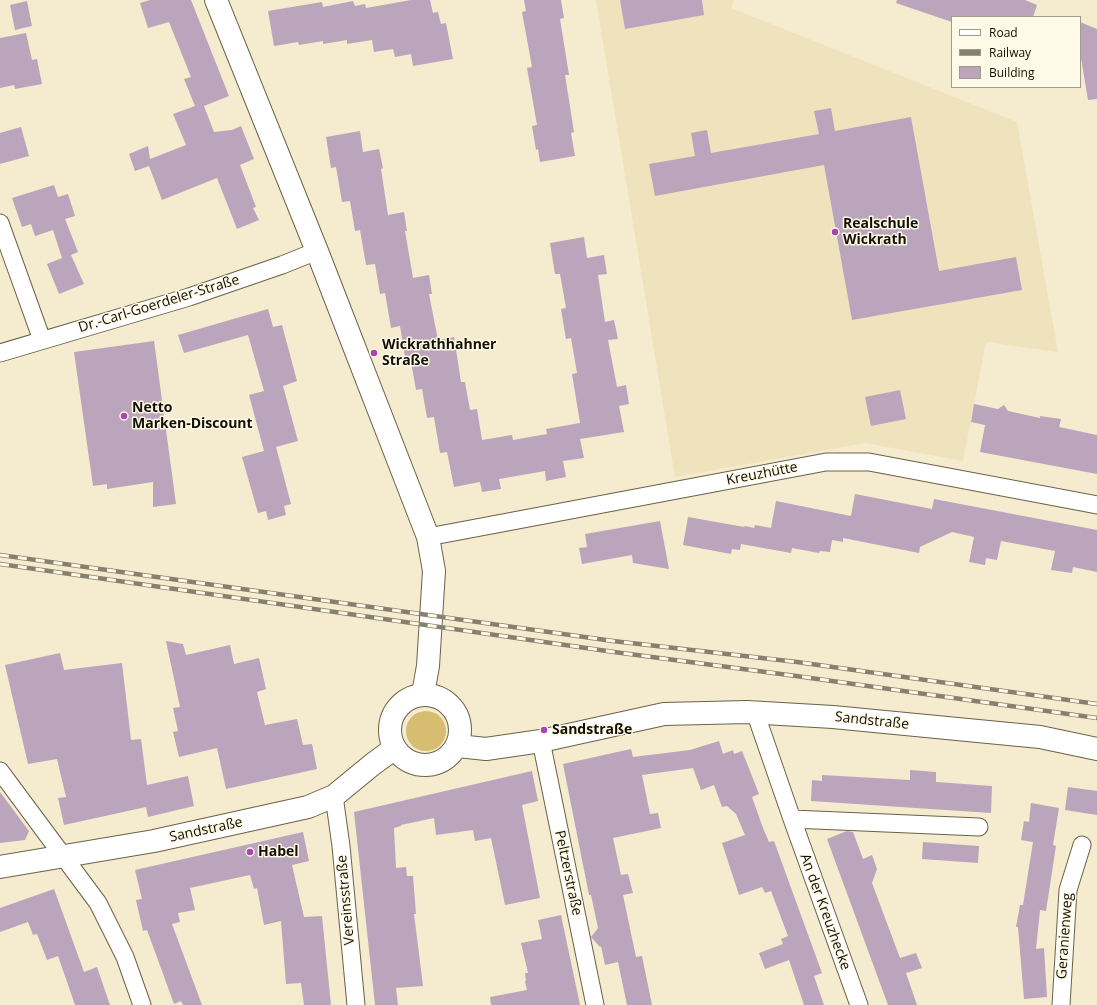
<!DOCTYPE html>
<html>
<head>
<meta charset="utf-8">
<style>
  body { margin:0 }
  #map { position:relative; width:1097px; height:1005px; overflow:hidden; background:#f5ebce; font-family:"Open Sans",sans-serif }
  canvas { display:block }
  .legend { position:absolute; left:951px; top:16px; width:130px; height:72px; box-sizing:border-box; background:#fff9e7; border:1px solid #a09b8d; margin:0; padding:5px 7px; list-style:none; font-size:12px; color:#120f05 }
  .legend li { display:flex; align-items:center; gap:8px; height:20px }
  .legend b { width:20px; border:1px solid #a09b8d }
</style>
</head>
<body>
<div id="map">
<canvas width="1097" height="1005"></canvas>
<ul class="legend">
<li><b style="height:5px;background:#fff"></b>Road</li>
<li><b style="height:5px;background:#87806d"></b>Railway</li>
<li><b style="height:11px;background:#bba5bc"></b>Building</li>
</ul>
</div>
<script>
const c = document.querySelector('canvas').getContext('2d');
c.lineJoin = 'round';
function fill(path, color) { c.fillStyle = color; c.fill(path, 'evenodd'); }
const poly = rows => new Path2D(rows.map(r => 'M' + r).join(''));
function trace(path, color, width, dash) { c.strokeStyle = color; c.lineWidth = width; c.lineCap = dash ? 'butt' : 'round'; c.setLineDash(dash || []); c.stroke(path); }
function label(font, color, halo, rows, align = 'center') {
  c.font = font + ' "Open Sans",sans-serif'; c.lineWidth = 3; c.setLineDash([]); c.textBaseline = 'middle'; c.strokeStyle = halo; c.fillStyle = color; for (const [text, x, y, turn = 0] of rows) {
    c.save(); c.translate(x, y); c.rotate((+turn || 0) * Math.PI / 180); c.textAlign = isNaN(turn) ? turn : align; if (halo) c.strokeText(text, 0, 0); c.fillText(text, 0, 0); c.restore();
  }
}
const built = poly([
  [596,0,734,0,731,8,1017,122,1058,352,986,342,963,461,865,443,675,477]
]);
const green = poly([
  '406 731a20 20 0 1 1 40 0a20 20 0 1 1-40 0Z'
]);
const building = poly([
  [150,0,191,0,229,96,204,106,214,132,232,130,241,126,254,159,240,165,256,207,253,208,259,220,237,229,217,178,162,200,149,166,135,171,129,154,148,146,150,159,186,145,173,114,195,106,184,79,191,77,169,22,148,28,140,3],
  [411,0,430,0,433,13,438,12,441,24,446,23,453,59,413,66,411,54,395,57,393,49,374,52,372,40,347,44,347,40,323,44,323,41,299,45,298,42,274,46,268,11,322,2,323,7,353,1,355,6,365,4,366,8],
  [524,0,561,0,564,18,560,19,569,75,565,75,574,132,571,133,575,156,540,162,538,149,536,150,532,126,537,125,527,68,532,67,522,12,526,11],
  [620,0,702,0,704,15,625,29],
  [897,0,1025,0,1037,5,1033,17,952,17,952,22,896,3],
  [27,1,32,26,15,30,10,5],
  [1080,22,1097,29,1097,99,1088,100,1080,52],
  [26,33,32,60,37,59,42,84,15,89,14,85,0,88,0,38],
  [831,108,835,131,911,117,939,271,1016,257,1022,290,852,320,824,165,655,196,649,164,695,156,691,133,707,130,711,153,819,134,814,111],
  [21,127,29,156,0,164,0,133],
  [360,131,363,152,379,149,383,168,381,169,388,215,404,212,407,231,405,231,413,278,429,275,432,294,429,294,438,340,454,337,461,382,465,382,470,410,477,409,482,440,512,435,513,440,547,434,546,429,580,423,572,374,577,373,571,338,566,339,561,309,566,308,560,274,555,274,550,243,584,237,587,258,604,255,607,274,598,275,605,322,614,320,618,339,608,340,617,387,626,385,629,404,619,406,624,432,580,439,584,458,563,461,566,477,546,481,545,471,499,479,501,489,482,492,480,482,454,487,447,452,440,453,434,417,427,418,422,389,416,390,410,356,405,357,400,326,391,328,385,293,380,294,375,264,366,265,360,230,355,231,350,201,342,202,336,167,331,168,326,137],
  [54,185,58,197,68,194,75,216,65,219,78,252,71,255,84,284,59,294,47,264,67,256,62,258,53,230,35,236,31,224,22,227,12,198],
  [268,309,273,327,282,325,297,381,283,386,298,441,276,447,291,504,284,506,286,515,268,520,266,511,258,513,242,457,264,451,249,395,264,391,248,335,184,353,178,335],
  [154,341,176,504,153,507,153,482,107,489,107,484,93,486,74,352],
  [900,390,906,419,871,426,865,397],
  [974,404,998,409,1004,405,1008,411,1040,418,1040,416,1061,419,1059,427,1097,435,1097,474,980,452,985,425,971,422],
  [855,494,932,509,934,499,1097,530,1097,572,1073,567,1072,573,1051,570,1055,551,1001,541,997,560,986,558,985,565,969,562,974,537,952,532,920,547,919,553,843,538,843,542,832,540,830,552,820,551,819,553,792,548,791,553,741,544,740,550,732,549,731,554,683,545,688,517,744,527,745,526,754,528,755,525,771,528,776,501,851,516],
  [660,521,669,569,633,563,632,555,582,564,579,548,587,547,585,534],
  [166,641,183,644,186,655,230,645,234,664,259,658,266,689,257,692,265,725,297,719,303,745,312,744,317,769,226,789,217,748,179,757,173,732,178,731,173,708,180,707],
  [60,653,64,670,122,663,131,740,141,739,147,785,188,776,194,806,148,817,146,807,64,825,58,798,66,797,57,759,28,764,5,665],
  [719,741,723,754,733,750,734,754,742,751,750,771,759,794,752,797,763,828,769,842,774,841,822,973,814,976,824,1005,804,1005,789,960,765,969,759,953,783,944,781,939,788,936,771,891,765,893,762,887,739,895,722,843,745,835,736,814,727,806,722,807,714,785,701,790,693,768,642,775,650,814,658,813,661,828,613,838,621,875,628,874,633,893,623,895,636,957,642,956,652,1005,627,1005,618,962,605,965,601,946,600,947,591,937,598,928,591,895,589,895,563,764,631,749,633,757,690,750],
  [910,770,936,772,936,782,992,786,991,813,811,801,812,780,822,781,822,775,910,780],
  [532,771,538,801,522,805,540,898,505,905,491,838,475,841,473,830,436,835,434,818,401,825,401,826,394,828,396,868,406,867,407,876,413,876,416,914,414,914,423,986,396,988,398,1005,375,1005,354,812],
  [1068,787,1097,791,1097,815,1065,810],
  [0,792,29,831,25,840,0,843],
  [1031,803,1059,808,1053,845,1056,846,1046,911,1040,910,1036,949,1044,948,1047,997,1024,999,1018,927,1016,927,1020,905,1023,905,1033,842,1021,840,1024,821,1029,822],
  [847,831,853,832,863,859,872,855,877,869,872,883,900,958,916,953,922,968,906,973,917,1005,888,1005,827,839],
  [303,832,309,861,292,865,304,917,322,916,331,1005,304,1005,301,983,286,984,281,921,264,925,257,888,254,889,250,875,190,888,195,910,178,913,180,922,172,924,202,1005,183,1005,181,1001,174,1004,147,930,143,931,136,900,142,899,135,870],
  [923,842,979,846,978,863,922,859],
  [54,889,84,972,97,967,110,1005,75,1005,58,956,47,960,37,934,33,935,28,922,0,932,0,908],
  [561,915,580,1005,491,1005,490,997,527,990,525,981,526,981,525,973,528,973,521,943,542,939,538,920]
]);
const street = poly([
  [0,223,42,340],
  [0,353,189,297,282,265,317,251],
  [428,537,826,462,869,462,1097,505],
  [755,712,792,819,859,1005],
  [541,741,595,1005],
  [0,771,98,903,125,957,142,1005],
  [334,796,341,846,356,1005],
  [792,819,979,827],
  [1061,1005,1068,890,1082,845]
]);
const secondary = poly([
  [216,0,317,251,428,537,434,571,428,666,423,694],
  '390 730a35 35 0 1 1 70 0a35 35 0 1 1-70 0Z',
  [458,746,486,749,541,741,664,714,747,712,833,717,1040,737,1097,749],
  [0,867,154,841,308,807,334,796,373,764,395,748]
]);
const rail = poly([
  [0,555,613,641,797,662,1097,704],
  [0,564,614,652,796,676,1097,718]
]);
const markers = [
  [835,232,4,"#a646ae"],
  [374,353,4,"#a646ae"],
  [124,416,4,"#a646ae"],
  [544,730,4,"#a646ae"],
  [250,852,4,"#a646ae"]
];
const poiNames = [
  ["Realschule",843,224],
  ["Wickrath",843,240],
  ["Wickrathhahner",382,345],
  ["Straße",382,361],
  ["Netto",132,408],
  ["Marken-Discount",132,424],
  ["Sandstraße",552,730],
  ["Habel",258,852]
];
const streetNames = [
  ["Dr.-Carl-Goerdeler-Straße",159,304,-17],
  ["Kreuzhütte",762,474,-11],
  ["Sandstraße",872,721,6],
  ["Sandstraße",206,830,-12],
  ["Peltzerstraße",568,873,78],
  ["Vereinsstraße",346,900,-95],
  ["An der Kreuzhecke",825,912,70],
  ["Geranienweg",1065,936,-86]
];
fill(built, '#efe3be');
fill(green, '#d7bd71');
fill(building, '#bba5bc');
trace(street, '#6a6147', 19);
trace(secondary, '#6a6147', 24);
trace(street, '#fff', 17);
trace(secondary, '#fff', 22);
trace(rail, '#87806d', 4.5);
trace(rail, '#fff9e7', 3, [9]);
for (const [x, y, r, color] of markers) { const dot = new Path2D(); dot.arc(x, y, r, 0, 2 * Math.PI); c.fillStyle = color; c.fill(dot); trace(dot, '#fff9e7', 1.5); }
label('bold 14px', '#120f05', '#fff9e7', poiNames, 'left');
label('14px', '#120f05', '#fff9e7', streetNames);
</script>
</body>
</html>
